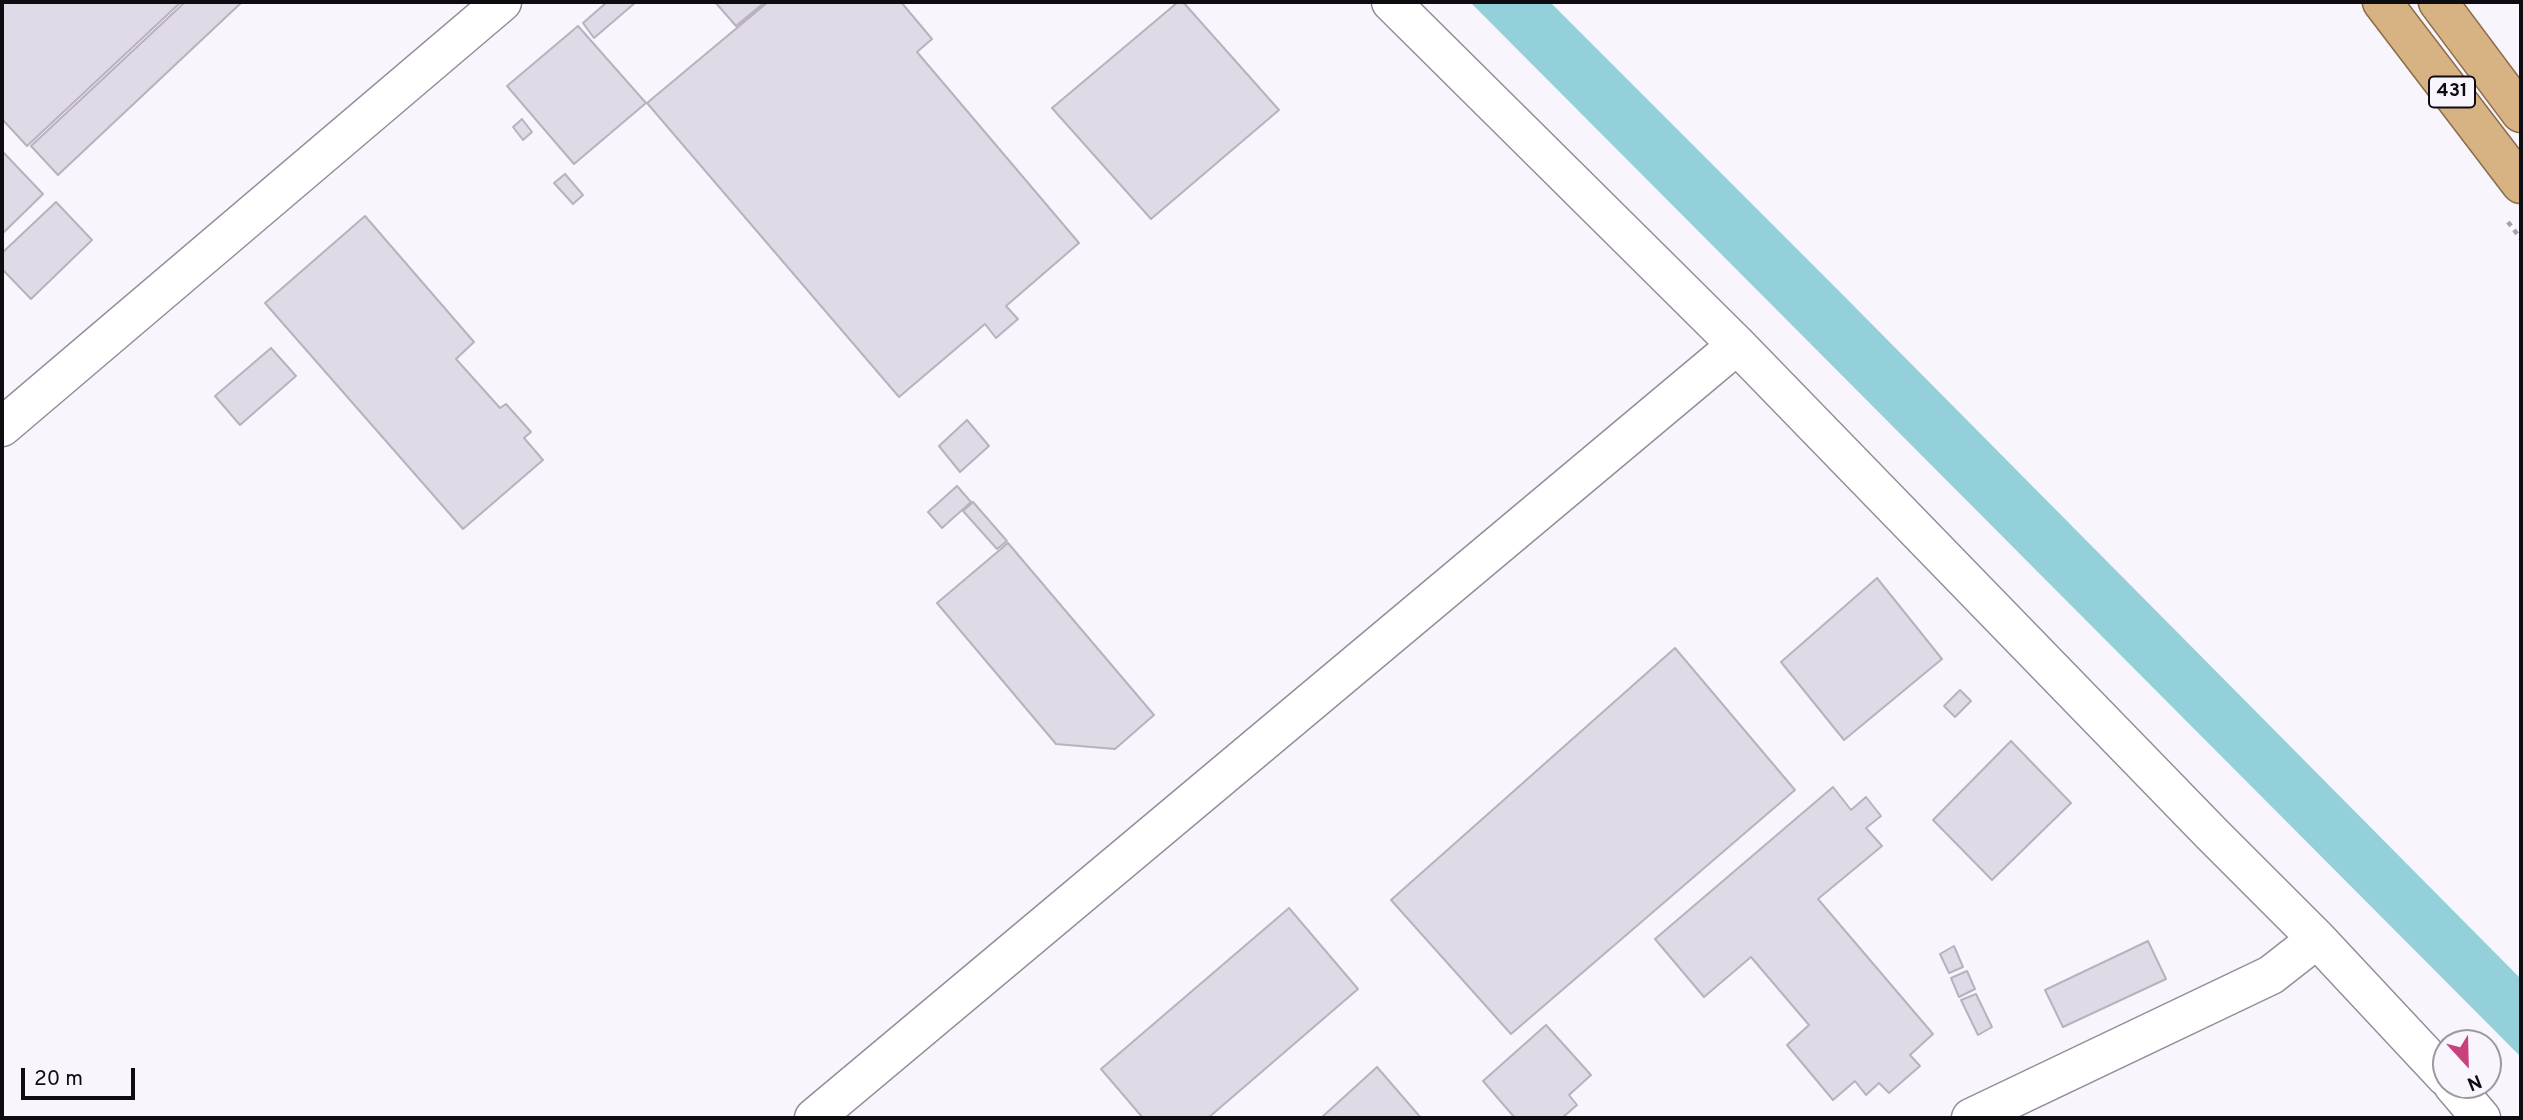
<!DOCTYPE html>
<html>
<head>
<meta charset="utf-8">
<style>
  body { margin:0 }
  #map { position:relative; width:2523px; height:1120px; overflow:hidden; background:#f9f5fd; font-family:Overpass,sans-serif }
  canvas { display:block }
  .frame { position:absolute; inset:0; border:4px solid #0f0c11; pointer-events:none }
  .north { position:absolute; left:2432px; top:1029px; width:70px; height:70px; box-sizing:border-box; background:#f9f5fd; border:2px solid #9b989f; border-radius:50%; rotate:158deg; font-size:19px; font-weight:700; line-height:28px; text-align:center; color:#0f0c11 }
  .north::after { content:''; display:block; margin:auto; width:24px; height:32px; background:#c8407c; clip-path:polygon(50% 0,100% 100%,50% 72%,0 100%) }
  .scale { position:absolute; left:21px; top:1068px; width:114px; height:32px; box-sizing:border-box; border:4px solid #0f0c11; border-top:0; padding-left:9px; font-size:21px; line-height:24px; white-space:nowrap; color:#0f0c11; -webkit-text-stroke:5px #f9f5fd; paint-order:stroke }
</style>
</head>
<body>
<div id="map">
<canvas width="2523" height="1120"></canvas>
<div class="frame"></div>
<div class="north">N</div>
<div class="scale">20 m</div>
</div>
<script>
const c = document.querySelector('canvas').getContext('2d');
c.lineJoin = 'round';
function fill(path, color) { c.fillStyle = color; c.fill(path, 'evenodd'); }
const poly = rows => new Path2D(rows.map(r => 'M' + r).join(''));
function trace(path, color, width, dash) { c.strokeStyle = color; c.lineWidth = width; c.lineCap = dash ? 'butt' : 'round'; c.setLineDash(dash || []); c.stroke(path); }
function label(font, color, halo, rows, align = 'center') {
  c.font = font + ' Overpass,sans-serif'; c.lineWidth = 5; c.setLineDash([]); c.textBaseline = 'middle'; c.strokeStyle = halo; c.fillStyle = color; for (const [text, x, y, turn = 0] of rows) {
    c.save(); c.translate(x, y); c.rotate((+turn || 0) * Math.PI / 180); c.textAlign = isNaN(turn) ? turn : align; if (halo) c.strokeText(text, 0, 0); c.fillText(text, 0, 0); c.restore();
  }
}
const water = poly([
  [1470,2,1550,2,1837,289,2521,979,2521,1057]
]);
const building = poly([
  [2,2,181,2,27,146,2,119,2,2],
  [185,2,242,2,58,175,31,146,185,2],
  [607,2,636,2,594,38,583,23,607,2],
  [715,2,765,2,736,26,715,2],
  [768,2,901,2,932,39,917,52,1079,243,1006,306,1018,319,996,338,985,324,899,397,647,103,768,2],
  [1178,2,1183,2,1279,110,1151,219,1052,108,1178,2],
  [578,26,646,103,574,164,507,86,578,26],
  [522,119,532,132,523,140,513,127,522,119],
  [2,151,43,194,2,234,2,151],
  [565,174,583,195,573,204,554,183,565,174],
  [56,202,92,240,31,299,2,269,2,253,56,202],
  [365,216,474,342,456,359,500,408,506,404,531,432,524,438,543,460,463,529,265,303,365,216],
  [271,348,296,376,240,425,215,396,271,348],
  [967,420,989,446,960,472,939,446,967,420],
  [957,486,971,502,942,528,928,512,957,486],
  [973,502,1007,541,997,549,963,511,973,502],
  [1008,543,1154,715,1115,749,1056,744,937,603,1008,543],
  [1877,578,1942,659,1844,740,1781,662,1877,578],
  [1675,648,1795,790,1511,1034,1391,900,1675,648],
  [1960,690,1971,701,1955,717,1944,706,1960,690],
  [2011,741,2071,803,1992,880,1933,820,2011,741],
  [1833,787,1851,810,1866,797,1881,816,1866,828,1882,846,1818,899,1933,1034,1910,1055,1920,1066,1889,1093,1879,1083,1866,1095,1855,1081,1833,1100,1787,1045,1809,1025,1751,957,1704,997,1655,939,1833,787],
  [1289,908,1358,989,1208,1118,1143,1118,1101,1069,1289,908],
  [2148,941,2166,979,2063,1027,2045,990,2148,941],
  [1954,946,1963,967,1949,973,1940,954,1954,946],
  [1967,971,1975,989,1959,997,1951,978,1967,971],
  [1976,994,1992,1027,1978,1035,1961,1000,1976,994],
  [1546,1025,1591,1075,1569,1095,1577,1105,1562,1118,1515,1118,1483,1081,1546,1025],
  [1377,1067,1421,1118,1321,1118,1377,1067]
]);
const path = poly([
  [2508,222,2521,239]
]);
const tertiary = poly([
  [1391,2,1737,345,2211,833,2317,939,2446,1077],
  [2,427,502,2],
  [2453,1085,2481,1118],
  [814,1118,1737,345],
  [1971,1118,2271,975,2317,939]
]);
const trunk = poly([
  [2382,2,2521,184],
  [2438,2,2521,113]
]);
const shields = [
  [2452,92,46]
];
const shieldNames = [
  ["431",2452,92]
];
fill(water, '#94d0da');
fill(building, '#e0d9e6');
trace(building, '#b8b1be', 2);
trace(tertiary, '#948d9a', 41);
trace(trunk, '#8a6c48', 41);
trace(path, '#a4a1a8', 4.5, [5, 5]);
trace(tertiary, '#fff', 38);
trace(trunk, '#d7b384', 38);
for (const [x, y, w] of shields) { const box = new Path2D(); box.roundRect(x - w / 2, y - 15.5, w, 31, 5); c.fillStyle = '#f9f5fd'; c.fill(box); trace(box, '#0f0c11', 2); }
label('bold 19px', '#0f0c11', null, shieldNames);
</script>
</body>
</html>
